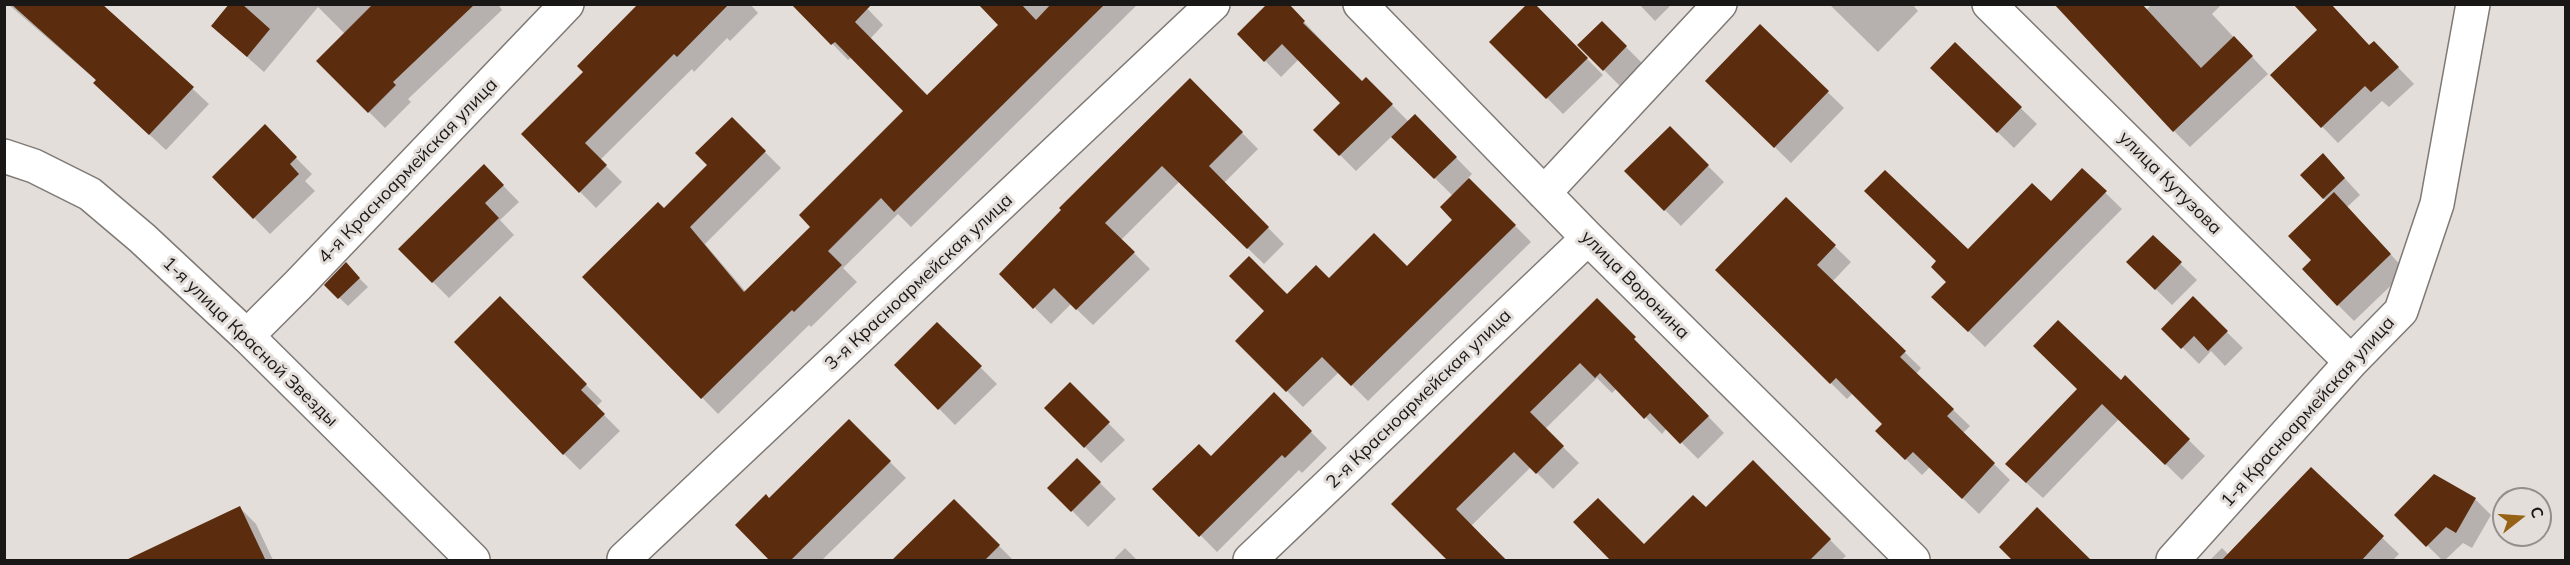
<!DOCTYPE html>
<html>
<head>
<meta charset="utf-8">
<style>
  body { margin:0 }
  #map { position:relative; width:2570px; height:565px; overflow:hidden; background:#e4deda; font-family:Mulish,sans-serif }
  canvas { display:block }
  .frame { position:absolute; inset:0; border:6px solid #1a1817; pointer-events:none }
  .north { position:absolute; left:2492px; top:487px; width:60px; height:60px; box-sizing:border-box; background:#e4deda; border:2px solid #938f8c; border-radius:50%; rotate:73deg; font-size:16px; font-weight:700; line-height:24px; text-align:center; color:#1a1817 }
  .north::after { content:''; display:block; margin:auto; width:21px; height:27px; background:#966216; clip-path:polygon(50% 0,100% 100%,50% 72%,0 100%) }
</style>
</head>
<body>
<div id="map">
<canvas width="2570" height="565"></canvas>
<div class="frame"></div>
<div class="north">С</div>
</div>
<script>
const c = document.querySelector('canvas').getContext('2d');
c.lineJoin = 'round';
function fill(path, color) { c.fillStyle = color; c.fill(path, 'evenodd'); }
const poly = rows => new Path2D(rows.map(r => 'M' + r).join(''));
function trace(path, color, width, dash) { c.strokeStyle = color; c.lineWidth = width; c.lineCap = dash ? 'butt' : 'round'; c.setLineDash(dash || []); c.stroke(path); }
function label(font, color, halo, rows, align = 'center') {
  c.font = font + ' Mulish,sans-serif'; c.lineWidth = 6; c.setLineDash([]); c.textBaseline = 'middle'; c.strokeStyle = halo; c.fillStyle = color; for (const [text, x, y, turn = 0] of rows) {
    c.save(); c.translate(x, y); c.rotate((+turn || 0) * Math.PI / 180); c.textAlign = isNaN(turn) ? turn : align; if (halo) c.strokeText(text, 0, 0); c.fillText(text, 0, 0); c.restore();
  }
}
const shadow = poly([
  [8,4,101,4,209,104,166,150,111,99,97,81],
  [231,4,498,4,502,10,408,99,411,102,385,128,318,61,345,34,318,7,264,72,230,42],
  [641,4,750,4,758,13,730,41,727,38,694,72,692,69,600,160,622,182,596,208,523,134,585,72],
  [794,4,863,4,883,25,870,39,927,97,1000,25,980,4,1138,4,911,227,898,214,843,268,857,282,811,327,809,325,718,414,584,277,664,210,709,165,732,119,781,168,705,244,746,292,813,227,905,111,852,57,848,60],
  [1287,4,1362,83,1366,79,1409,122,1415,116,1472,174,1468,178,1531,242,1368,401,1339,372,1303,407,1237,341,1287,296,1329,280,1407,268,1454,220,1453,196,1392,136,1356,171,1315,130,1342,103,1299,59,1281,77,1239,34],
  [1533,4,1603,75,1563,114,1491,42],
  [1639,4,1672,4,1655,21],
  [1829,4,1912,4,1918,11,1878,52],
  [2152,4,2222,4,2212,14,2268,74,2190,147,2174,131,2137,19],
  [1602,23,1642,63,1620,86,1579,45],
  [1760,26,1844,108,1791,163,1707,81],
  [1955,44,2037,124,2014,148,1932,68],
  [2370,47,2390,59,2414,84,2389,107,2382,101,2338,143,2272,75],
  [1190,80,1258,149,1224,183,1284,244,1264,264,1179,182,1121,240,1150,269,1093,325,1071,304,1051,324,1001,274],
  [265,127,312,174,305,181,315,191,270,234,214,177],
  [1670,128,1724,182,1681,226,1626,171],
  [484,166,519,202,500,220,514,235,449,298,400,249],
  [2082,170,2122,209,1985,347,1950,313,1948,282,1968,251,2051,203],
  [2339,172,2360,195,2347,207,2406,271,2354,321,2338,305,2313,260,2326,201,2302,175],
  [1786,199,1851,262,1832,282,1921,368,1916,374,1970,426,1963,433,2010,480,1979,514,1930,467,1922,475,1877,431,1884,424,1853,393,1847,399,1717,270],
  [2153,237,2197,280,2172,305,2128,262],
  [346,265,368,287,348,306,326,285],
  [500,298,602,401,596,407,620,431,580,470,564,454],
  [2193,299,2243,348,2225,366,2211,351,2199,364,2164,329],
  [1597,300,1724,433,1698,459,1667,428,1662,434,1617,388,1612,393,1597,378,1545,429,1579,463,1553,489,1531,467,1471,526,1507,560,1450,560,1394,504],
  [937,324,997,384,955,425,896,365],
  [2125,378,2205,456,2182,480,2119,419,2043,498,2023,480],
  [1070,385,1125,440,1101,463,1046,408],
  [1274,395,1327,448,1302,473,1299,470,1217,552,1155,489,1211,458],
  [849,421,906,478,822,560,772,560,769,500],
  [1077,460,1116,499,1088,527,1050,488],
  [1753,462,1846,556,1841,560,1613,560,1644,546,1706,510],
  [2311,469,2399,554,2393,560,2210,560,2222,548,2229,555],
  [2475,499,2491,515,2472,548,2463,543,2445,560,2442,560,2396,515],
  [954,501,1013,560,925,560],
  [240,508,256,524,273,560,174,560],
  [1125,548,1137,560,1113,560]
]);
const building = poly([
  [11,4,102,4,194,87,149,135,93,83,96,80],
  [229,4,242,4,270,29,247,57,211,26],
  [373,4,475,4,393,82,396,85,368,113,316,61],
  [638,4,729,4,677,57,674,54,585,143,607,165,579,193,521,134,583,72,577,66],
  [791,4,872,4,855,22,927,95,998,25,978,4,1021,4,1036,20,1051,4,1105,4,894,212,881,198,828,251,842,265,794,312,792,310,701,399,582,277,658,202,664,208,707,165,695,153,732,117,766,151,690,227,744,292,810,227,799,215,903,111,835,42,831,45],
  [1267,4,1289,4,1305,21,1303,23,1362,81,1366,77,1393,104,1339,156,1313,130,1340,103,1282,44,1264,62,1237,34],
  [1527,4,1535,4,1588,58,1546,99,1489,42],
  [2054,4,2142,4,2201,68,2234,36,2253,56,2173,132],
  [2293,4,2331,4,2369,45,2374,41,2399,67,2371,92,2365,86,2321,128,2270,75,2317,30],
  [1602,21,1627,46,1603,71,1577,45],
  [1760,24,1829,91,1774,148,1705,81],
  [1955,42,2022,107,1997,133,1930,68],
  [1190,78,1243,132,1209,166,1269,227,1247,249,1162,166,1105,223,1135,252,1076,310,1054,288,1033,309,999,274,1061,210,1059,208],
  [1415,114,1457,157,1434,179,1391,137],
  [265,124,297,157,290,164,299,174,253,219,212,177],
  [1670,126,1709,165,1664,211,1624,171],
  [2323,153,2345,178,2323,199,2300,175],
  [484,164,504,185,485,203,499,218,432,283,398,249],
  [2082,168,2107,191,1968,332,1931,297,1946,282,1931,267,1936,261,1864,191,1885,170,1968,249,2032,183,2051,201],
  [1469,178,1516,225,1351,386,1322,357,1286,392,1235,341,1264,311,1229,276,1249,256,1287,294,1316,265,1329,278,1374,233,1407,266,1452,220,1440,207],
  [2334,192,2391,254,2337,306,2302,269,2311,260,2288,236],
  [1786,197,1836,245,1817,265,1906,351,1900,357,1954,409,1947,416,1995,463,1962,499,1913,452,1905,460,1875,431,1882,424,1836,378,1830,384,1715,270],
  [2153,235,2182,262,2155,290,2126,262],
  [346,262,360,278,338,299,324,285],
  [500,296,587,384,581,390,605,414,563,455,454,342],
  [2193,296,2228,331,2208,351,2194,336,2181,349,2161,329],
  [1597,298,1636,337,1634,339,1709,416,1680,444,1650,413,1644,419,1600,373,1595,378,1580,363,1530,412,1564,446,1536,474,1514,452,1456,509,1507,561,1448,561,1391,504],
  [2058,320,2121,380,2125,375,2190,439,2165,465,2102,404,2026,483,2005,464,2077,389,2033,346],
  [937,322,982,366,938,410,894,365],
  [1070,382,1110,422,1084,448,1044,408],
  [1274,392,1312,431,1285,458,1282,455,1199,537,1152,489,1199,444,1211,456],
  [849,419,891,461,790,561,770,561,735,525,766,494,769,498],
  [1077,458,1101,482,1071,512,1047,488],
  [1753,460,1831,539,1809,561,1611,561,1573,522,1598,498,1644,544,1693,495,1706,507],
  [2311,467,2384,536,2361,561,2221,561],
  [2434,474,2476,498,2456,533,2446,527,2426,547,2394,515],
  [954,499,1000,545,984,561,891,561],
  [240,506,266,561,124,561],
  [2037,507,2092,561,2013,561,1999,547]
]);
const minor = poly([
  [1360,4,1588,238,1913,560],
  [1989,4,2351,362],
  [1544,193,1720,4],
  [247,336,298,285,567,4],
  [624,559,1213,4],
  [1250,560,1588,238],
  [2173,560,2351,362,2401,311,2437,204,2473,4]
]);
const primary = poly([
  [4,156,34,166,90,194,142,238,247,336,473,560]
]);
const streetNames = [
  ["4-я Красноармейская улица",408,171,-46],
  ["улица Кутузова",2170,183,45],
  ["3-я Красноармейская улица",919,282,-43],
  ["улица Воронина",1635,285,45],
  ["1-я улица Красной Звезды",250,342,44],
  ["2-я Красноармейская улица",1419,399,-44],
  ["1-я Красноармейская улица",2308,412,-48]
];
fill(shadow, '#0003');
fill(building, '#5b2d0e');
trace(minor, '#7f7975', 36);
trace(primary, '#7f7975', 36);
trace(minor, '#fff', 33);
trace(primary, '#fff', 33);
label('18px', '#1a1817', '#e4deda', streetNames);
</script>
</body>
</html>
